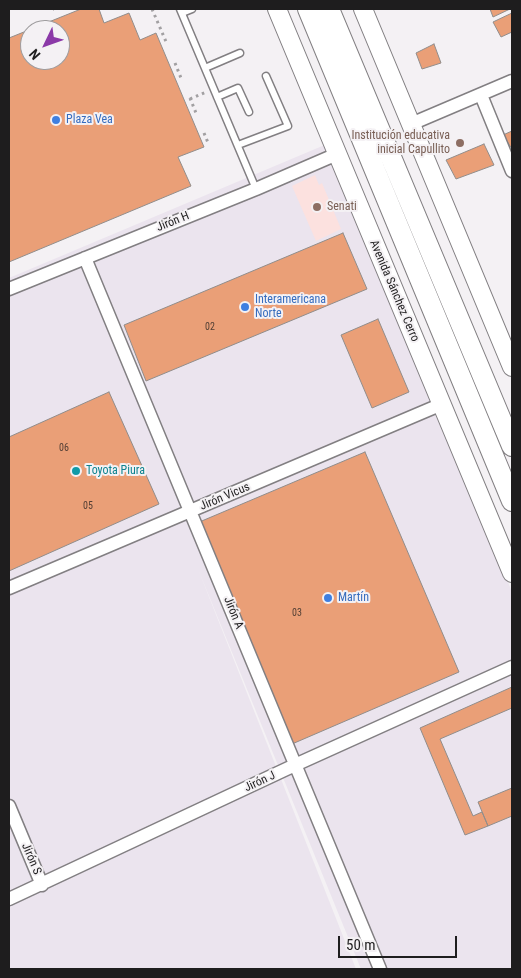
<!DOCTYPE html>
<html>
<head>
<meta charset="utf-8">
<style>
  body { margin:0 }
  #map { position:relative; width:521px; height:978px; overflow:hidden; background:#f4f1f4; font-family:"Roboto Condensed",sans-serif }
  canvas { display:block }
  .frame { position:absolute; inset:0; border:10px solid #1e1d1e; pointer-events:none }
  .north { position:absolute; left:20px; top:20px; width:50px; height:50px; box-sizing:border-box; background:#f4f1f4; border:1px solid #9e9c9e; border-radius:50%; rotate:228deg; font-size:14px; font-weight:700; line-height:20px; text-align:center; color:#1e1d1e }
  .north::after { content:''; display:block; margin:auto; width:18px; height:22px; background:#8b39a8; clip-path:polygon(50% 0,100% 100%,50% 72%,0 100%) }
  .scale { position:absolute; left:338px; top:936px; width:119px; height:22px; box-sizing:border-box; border:2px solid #1e1d1e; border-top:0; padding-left:6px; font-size:15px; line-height:18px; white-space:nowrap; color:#1e1d1e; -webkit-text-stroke:4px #f4f1f4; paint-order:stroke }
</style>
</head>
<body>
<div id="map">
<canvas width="521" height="978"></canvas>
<div class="frame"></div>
<div class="north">N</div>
<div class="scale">50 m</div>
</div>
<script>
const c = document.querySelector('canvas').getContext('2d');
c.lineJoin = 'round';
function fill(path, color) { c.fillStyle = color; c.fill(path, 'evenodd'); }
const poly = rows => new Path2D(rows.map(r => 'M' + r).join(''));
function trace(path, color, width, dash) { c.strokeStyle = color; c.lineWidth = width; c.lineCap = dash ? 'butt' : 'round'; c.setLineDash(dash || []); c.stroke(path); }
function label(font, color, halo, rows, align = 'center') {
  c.font = font + ' "Roboto Condensed",sans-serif'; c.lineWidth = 4; c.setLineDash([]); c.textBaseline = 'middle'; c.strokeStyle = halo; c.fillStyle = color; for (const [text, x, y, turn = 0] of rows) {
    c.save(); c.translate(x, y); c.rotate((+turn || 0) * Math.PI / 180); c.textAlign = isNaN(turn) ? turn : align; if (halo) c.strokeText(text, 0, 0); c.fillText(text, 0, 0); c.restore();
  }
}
const built = poly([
  [327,144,512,592,512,969,361,969,198,569,356,969,9,969,9,278]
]);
const education = poly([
  [315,175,319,185,322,183,341,229,316,241,292,186]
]);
const building = poly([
  [81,9,99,9,104,23,129,13,140,40,156,33,204,147,178,157,191,186,9,262,9,38,81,9],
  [30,30,60,30,60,60,30,60,30,30],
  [490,9,510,9,493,17,490,9],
  [512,13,512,32,501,37,493,22,512,13],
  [434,44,441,63,422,69,416,53,434,44],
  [512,131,512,149,503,135,512,131],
  [484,144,494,165,456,179,446,160,484,144],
  [343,233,367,289,146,381,124,325,343,233],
  [378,319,409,392,372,408,341,335,378,319],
  [109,392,159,504,9,571,9,437,109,392],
  [365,452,459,672,292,744,197,523,365,452],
  [512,687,512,708,440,739,473,816,482,812,488,826,465,835,420,728,512,687],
  [512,788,512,816,488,826,478,802,512,788]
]);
const path = poly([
  [53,9,54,9],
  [152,9,167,44],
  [175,63,181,78],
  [190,98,196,113],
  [190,99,206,92],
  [204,133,209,145]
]);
const lane = poly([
  [180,9,256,189],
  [182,13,192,9],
  [205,68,240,53],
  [217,97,238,88,249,112],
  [238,145,288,126,266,76]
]);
const street = poly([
  [481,95,512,171],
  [411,124,512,81],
  [85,258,380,969],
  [9,289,256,189,337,154],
  [9,588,442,404],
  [9,806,42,885],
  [9,899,295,765,512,667]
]);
const secondary = poly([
  [277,9,512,573],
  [363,9,512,367]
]);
const primary = poly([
  [308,9,512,501],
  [329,9,512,446]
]);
const markers = [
  [56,120,5,"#3f7fe0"],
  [460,143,5,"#8d6e63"],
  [317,207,5,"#8d6e63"],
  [245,307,5,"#3f7fe0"],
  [76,471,5,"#0f9aa8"],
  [328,598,5,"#3f7fe0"]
];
const numberNames = [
  ["02",210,327],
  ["06",64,448],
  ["05",88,506],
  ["03",297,613]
];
const shopNames = [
  ["Plaza Vea",66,120],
  ["Interamericana",255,300],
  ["Norte",255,314],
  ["Martín",338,598]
];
const educationNames = [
  ["Institución educativa",450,136],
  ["inicial Capullito",450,150],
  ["Senati",327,207,"left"]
];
const streetNames = [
  ["Jirón H",173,222,-22],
  ["Avenida Sánchez Cerro",394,291,67],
  ["Jirón Vicus",225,497,-23],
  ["Jirón A",233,613,68],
  ["Jirón J",260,782,-25],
  ["Jirón S",31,859,67]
];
const cultureNames = [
  ["Toyota Piura",86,471]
];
fill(built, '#ebe4ee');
fill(education, '#fce1df');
fill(building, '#ea9f77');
trace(building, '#918d8b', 1);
trace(lane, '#827f82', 9);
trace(street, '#827f82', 15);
trace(secondary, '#827f82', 20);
trace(primary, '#827f82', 22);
trace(path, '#a2a0a2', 3, [2.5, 4]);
trace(lane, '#fff', 6);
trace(street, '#fff', 12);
trace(secondary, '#fff', 18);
trace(primary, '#fff', 20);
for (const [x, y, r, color] of markers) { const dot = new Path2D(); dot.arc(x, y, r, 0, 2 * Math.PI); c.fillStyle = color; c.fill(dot); trace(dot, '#f4f1f4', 2); }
label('10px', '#513e34', null, numberNames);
label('12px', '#366cbe', '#f4f1f4', shopNames, 'left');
label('12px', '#785e54', '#f4f1f4', educationNames, 'right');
label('12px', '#1e1d1e', '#f4f1f4', streetNames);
label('12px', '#0d838f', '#f4f1f4', cultureNames, 'left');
</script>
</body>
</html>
